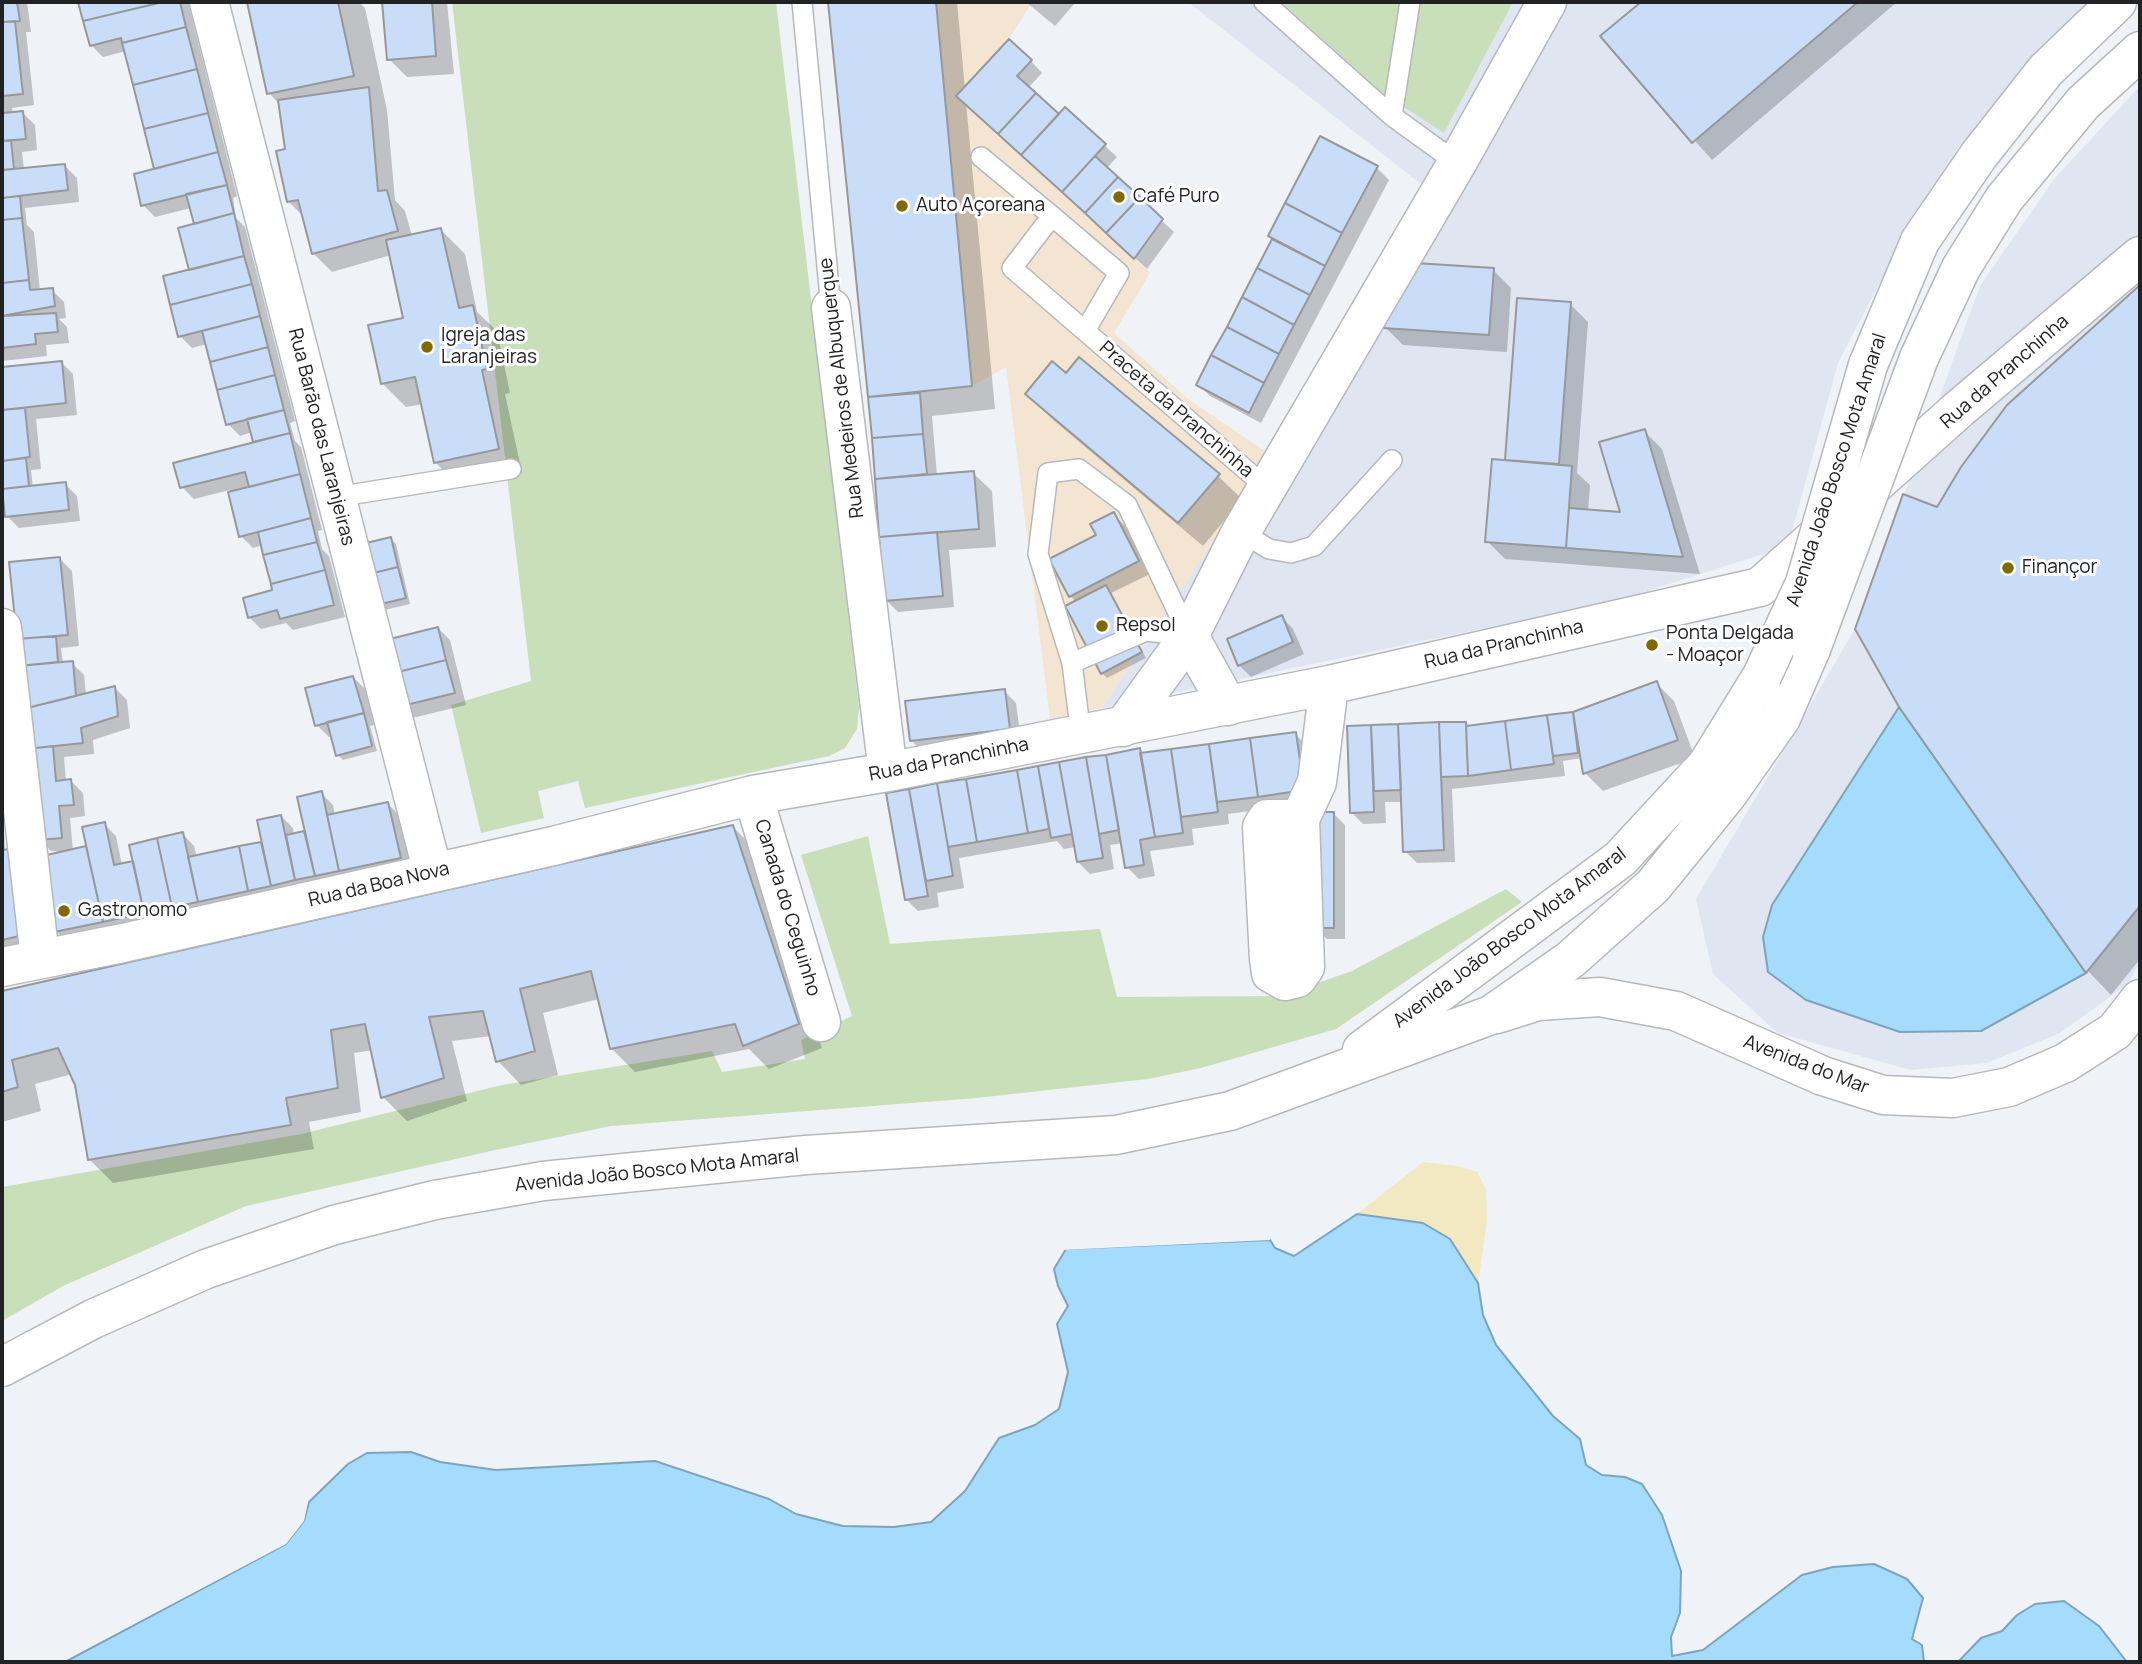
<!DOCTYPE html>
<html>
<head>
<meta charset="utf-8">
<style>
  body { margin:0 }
  #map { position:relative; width:2142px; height:1664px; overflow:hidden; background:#eff2f6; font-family:Manrope,sans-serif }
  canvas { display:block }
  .frame { position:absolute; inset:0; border:4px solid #212224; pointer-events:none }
</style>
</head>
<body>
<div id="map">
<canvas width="2142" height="1664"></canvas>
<div class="frame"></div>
</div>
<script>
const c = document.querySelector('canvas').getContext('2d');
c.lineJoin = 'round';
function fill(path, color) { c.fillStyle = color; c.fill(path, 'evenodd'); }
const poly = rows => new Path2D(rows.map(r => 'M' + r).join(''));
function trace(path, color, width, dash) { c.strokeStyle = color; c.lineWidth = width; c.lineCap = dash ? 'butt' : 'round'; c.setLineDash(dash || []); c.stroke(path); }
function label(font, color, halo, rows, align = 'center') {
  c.font = font + ' Manrope,sans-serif'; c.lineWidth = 6; c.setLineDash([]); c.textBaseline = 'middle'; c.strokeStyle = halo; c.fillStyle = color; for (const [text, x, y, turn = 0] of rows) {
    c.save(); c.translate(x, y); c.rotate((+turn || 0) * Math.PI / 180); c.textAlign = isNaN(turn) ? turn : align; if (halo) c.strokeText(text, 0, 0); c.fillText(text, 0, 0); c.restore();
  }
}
const commercial = poly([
  [828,2,1032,2,1009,39,957,96,1150,273,1114,333,1188,399,1271,455,1102,708,1050,719,1006,367,972,386,868,397]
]);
const built = poly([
  [1188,2,2098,2,2041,55,1960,145,1906,232,1838,363,1788,546,1619,600,1102,708,1271,455,1425,187],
  [2140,86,2140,962,2128,984,2060,1033,1987,1063,1911,1070,1778,1033,1713,974,1696,899,1855,629,1980,286,2054,179]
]);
const green = poly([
  [452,2,776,2,859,707,857,729,845,748,829,756,585,808,578,781,538,791,544,818,481,833,451,705,531,681],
  [1281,2,1513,2,1444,133,1384,94],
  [868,836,890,944,1100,929,1117,997,1280,996,1352,971,1506,889,1522,902,1336,1029,1201,1068,1148,1079,977,1098,611,1126,491,1151,246,1206,63,1286,2,1321,2,1187,301,1134,502,1085,712,1051,722,1072,805,1059,801,1040,852,1016,801,855]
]);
const sand = poly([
  [1423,1162,1458,1166,1477,1172,1486,1189,1487,1221,1478,1283,1450,1239,1423,1223,1357,1214]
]);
const water = poly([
  [1899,707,2086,973,1981,1031,1900,1032,1806,1000,1768,972,1763,937,1772,905,1899,707],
  [1357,1214,1423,1223,1450,1239,1478,1283,1483,1315,1496,1345,1553,1416,1580,1439,1586,1465,1602,1475,1625,1477,1642,1484,1662,1515,1681,1571,1680,1613,1671,1637,1672,1656,1703,1650,1802,1575,1833,1567,1874,1564,1907,1579,1923,1598,1912,1639,1922,1645,1924,1662,65,1662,286,1544,304,1521,309,1502,348,1464,367,1453,411,1452,440,1462,496,1470,655,1461,769,1499,796,1514,843,1526,894,1527,931,1522,965,1491,999,1438,1035,1425,1059,1409,1068,1372,1057,1324,1068,1306,1058,1286,1054,1269,1066,1249,1270,1240,1275,1248,1294,1256,1357,1214],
  [2064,1601,2099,1626,2127,1662,1958,1662,1981,1638,2002,1631,2017,1615,2035,1604,2064,1601]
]);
const pier = poly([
  [1270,1237,1270,1240,1062,1250,1066,1246],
  [309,1497,304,1521,286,1544,62,1662,283,1541,301,1519]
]);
const shadow = poly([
  [2,2,27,2,31,32,26,32,34,105,12,108,13,114,23,113,35,125,37,150,22,152,24,170,65,166,77,178,79,202,25,208,27,225,34,232,40,291,52,290,64,302,66,318,59,319,67,327,69,343,46,345,47,356,2,361],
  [80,2,188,2,237,196,233,198,236,218,245,227,295,421,290,423,295,441,301,447,322,530,318,531,322,549,329,556,345,617,293,630,286,623,261,629,249,617,275,591,263,545,253,548,241,536,230,490,194,499,182,487,257,443,252,432,240,436,228,424,207,344,192,348,180,336,197,225,191,208,155,217,143,205,156,170,126,51,103,57,91,45],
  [249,2,359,2,365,8,387,110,395,200,405,211,412,236,441,230,465,254,477,312,497,331,510,393,505,394,522,473,459,486,435,462,423,404,406,407,382,383,405,319,391,255,332,272,314,254,304,217,288,201,287,151,280,105,269,93],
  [384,2,447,2,454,74,407,77,389,59],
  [830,2,957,2,965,89,1031,61,1042,73,1028,88,1059,116,1065,109,1105,146,1117,157,1106,169,1174,232,1147,269,966,103,995,409,932,416,937,476,973,473,992,491,996,547,949,550,954,607,898,612,886,600,870,397],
  [1026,2,1076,2,1055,26],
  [1644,2,1897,2,1712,160,1603,37],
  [1377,168,1389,180,1261,423,1210,396,1198,384,1274,240,1270,236],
  [1493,270,1511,288,1507,352,1403,345,1385,327],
  [2140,287,2140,959,2111,995,2088,971,1900,706,1938,509,2008,406],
  [1519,300,1570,304,1588,322,1577,473,1590,485,1588,511,1622,514,1644,431,1662,449,1700,574,1505,559,1487,541,1507,462],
  [61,362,73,374,77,415,36,419,41,469,31,470,33,488,65,484,77,496,80,521,19,528,7,516,2,470,2,369],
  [1066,375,1218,476,1242,499,1203,546,1051,418,1027,394],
  [1113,514,1125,526,1150,574,1111,593,1146,658,1107,678,1102,673,1077,602,1070,596,1098,536],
  [390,538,396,544,410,604,376,612],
  [60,559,72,571,79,646,61,648,63,664,72,663,84,675,86,695,115,688,127,700,130,728,93,740,94,754,64,757,66,782,71,781,83,793,85,816,70,818,73,851,88,848,104,824,116,836,122,865,135,863,183,834,194,846,197,857,261,844,265,847,281,816,293,828,294,835,304,833,308,836,321,793,333,805,335,815,388,804,400,816,412,869,67,943,56,931,68,852,51,851,39,839,11,563],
  [1282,617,1293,629,1304,654,1251,677,1239,665],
  [438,628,450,640,466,705,408,719,396,708],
  [353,677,365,689,374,725,370,726,377,751,343,760,338,755,333,736,329,737,317,725],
  [1656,683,1674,701,1695,758,1603,791,1585,773,1582,758,1563,761,1565,776,1452,789,1455,862,1417,863,1405,851,1403,802,1385,802,1386,823,1363,824,1351,812,1348,728,1465,723,1469,727,1547,717,1549,719,1549,716,1573,714],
  [1004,691,1016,703,1021,740,923,752,911,740],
  [1295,734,1307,746,1315,802,1228,814,1229,824,1192,829,1194,845,1150,851,1155,876,1139,879,1127,867,1123,843,1110,845,1114,869,1090,874,1078,862,1076,847,1064,849,1057,841,959,858,964,888,937,893,939,907,918,911,906,899,888,794,1139,750,1144,755],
  [2,799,5,849,2,849],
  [1333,813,1345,825,1345,939,1327,939,1315,927],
  [733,827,757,851,822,1048,769,1069,749,1049,635,1072,611,1048,599,999,543,1013,558,1075,521,1085,498,1061,491,1036,452,1041,467,1101,407,1121,383,1097,373,1050,354,1053,361,1112,309,1122,314,1149,113,1183,89,1159,72,1074,35,1084,41,1111,2,1122,2,993],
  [9,851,45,952,2,962,2,852]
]);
const building = poly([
  [2,2,17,2,20,21,2,22,2,2],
  [78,2,163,2,83,21,78,2],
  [163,2,180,2,186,27,122,43,121,38,90,46,83,21,163,2],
  [247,2,338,2,354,76,267,94,247,2],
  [382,2,432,2,436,56,387,60,382,2],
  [828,2,936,2,972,386,868,397,828,2],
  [1641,2,1858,2,1692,143,1600,36,1641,2],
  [15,21,23,94,2,96,2,22,15,21],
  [186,27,197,69,133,85,122,43,186,27],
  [1009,39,1032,60,1017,76,1036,93,998,134,956,96,1009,39],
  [197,69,208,113,144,129,133,85,197,69],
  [369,87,378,191,387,190,398,231,312,254,298,200,287,202,276,151,285,149,278,100,369,87],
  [1036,93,1059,114,1021,155,998,134,1036,93],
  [2,101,3,113,23,111,26,139,2,141,2,101],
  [1065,107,1106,144,1062,192,1021,155,1065,107],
  [208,113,218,152,154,169,144,129,208,113],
  [1320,136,1378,166,1342,233,1285,203,1320,136],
  [11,140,14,169,2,170,2,141,11,140],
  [218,152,227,185,141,206,134,174,218,152],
  [1095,156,1118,177,1085,213,1062,192,1095,156],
  [65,164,68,190,2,198,2,170,65,164],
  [1118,177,1140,197,1106,233,1085,213,1118,177],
  [227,185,234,213,194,224,186,194,227,185],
  [20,196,22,218,2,220,2,198,20,196],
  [1140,197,1163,219,1134,259,1106,233,1140,197],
  [1285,203,1342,233,1325,266,1268,236,1285,203],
  [234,213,244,256,189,270,178,228,234,213],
  [22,218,29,280,2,283,2,220,22,218],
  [441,228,459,308,473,305,487,369,482,370,499,449,434,463,415,377,381,384,368,325,403,318,386,240,441,228],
  [1272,239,1325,266,1310,295,1257,268,1272,239],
  [244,256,252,284,170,305,163,276,244,256],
  [1415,263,1494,268,1489,335,1383,328,1415,263],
  [1257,268,1310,295,1294,325,1242,297,1257,268],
  [29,280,30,290,53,288,55,306,2,316,2,283,29,280],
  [252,284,260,316,178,337,170,305,252,284],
  [2140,285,2140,906,2086,973,1899,707,1855,629,1903,494,1937,507,1961,467,2007,405,2140,285],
  [1242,297,1294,325,1279,354,1227,327,1242,297],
  [1517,298,1571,302,1559,464,1505,460,1517,298],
  [56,313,58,332,35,334,36,344,2,348,2,316,56,313],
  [260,316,268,347,210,362,202,331,260,316],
  [1227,327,1279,354,1264,383,1211,355,1227,327],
  [268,347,275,375,217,390,210,362,268,347],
  [1211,355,1264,383,1249,413,1196,385,1211,355],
  [1079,357,1220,474,1178,523,1025,394,1052,361,1066,373,1079,357],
  [62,361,66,403,2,410,2,367,62,361],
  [275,375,284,410,226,425,217,390,275,375],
  [920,393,923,434,872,438,868,397,920,393],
  [25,408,30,457,2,461,2,410,25,408],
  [284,410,290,433,253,442,247,419,284,410],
  [1645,429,1683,557,1566,548,1569,508,1620,512,1599,442,1645,429],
  [290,433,300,474,249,487,245,472,180,488,173,463,290,433],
  [923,434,927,474,875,479,872,438,923,434],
  [26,458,29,486,2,489,2,461,26,458],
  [1492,459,1572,466,1566,548,1485,542,1492,459],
  [974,471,979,529,879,537,875,479,974,471],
  [300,474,311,518,239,537,228,492,300,474],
  [66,482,69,510,5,517,2,489,66,482],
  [1114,512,1139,561,1069,597,1049,559,1096,535,1090,524,1114,512],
  [311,518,317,542,263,555,258,532,311,518],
  [937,532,943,596,884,601,879,537,937,532],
  [391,537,398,567,361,576,354,546,391,537],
  [317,542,325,570,271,584,263,555,317,542],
  [60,557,68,635,17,639,9,562,60,557],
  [398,567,406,598,369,607,361,576,398,567],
  [325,570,334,605,280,619,277,610,248,618,243,598,272,590,271,584,325,570],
  [1106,585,1142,652,1101,674,1065,606,1106,585],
  [1282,615,1293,642,1238,666,1227,639,1282,615],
  [438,627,446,660,386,675,378,642,438,627],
  [56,636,58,662,19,666,17,639,56,636],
  [446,660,455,693,394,708,386,675,446,660],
  [73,661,76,696,23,709,19,666,73,661],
  [353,676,364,713,315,726,305,688,353,676],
  [1657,681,1678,740,1583,774,1573,712,1657,681],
  [115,686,118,716,81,728,83,743,27,749,23,709,115,686],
  [1005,689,1010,729,910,741,905,701,1005,689],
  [1573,712,1578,753,1553,756,1547,715,1573,712],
  [364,713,372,746,336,756,327,722,364,713],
  [1547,715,1554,764,1511,770,1505,721,1547,715],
  [1505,721,1511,770,1468,776,1466,726,1505,721],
  [1439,722,1466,722,1468,776,1441,777,1439,722],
  [1439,722,1444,850,1403,852,1398,724,1439,722],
  [1398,724,1401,790,1374,791,1371,725,1398,724],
  [1371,725,1374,812,1350,813,1347,726,1371,725],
  [1296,732,1304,790,1258,797,1250,738,1296,732],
  [1250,738,1258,797,1217,802,1209,744,1250,738],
  [1209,744,1218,812,1181,817,1171,749,1209,744],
  [53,746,56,781,71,779,74,805,59,806,62,838,37,840,27,749,53,746],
  [1140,748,1155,837,1140,840,1144,865,1125,868,1106,755,1140,748],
  [1171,749,1183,833,1155,837,1140,753,1171,749],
  [1106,755,1119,830,1099,834,1086,757,1106,755],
  [1086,757,1103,858,1077,862,1059,762,1086,757],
  [1059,762,1072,834,1051,838,1038,766,1059,762],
  [1038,766,1049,829,1028,833,1017,770,1038,766],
  [1017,770,1028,833,977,842,966,779,1017,770],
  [966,779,977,842,948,847,937,783,966,779],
  [937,783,953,876,926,881,909,789,937,783],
  [909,789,928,896,905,900,886,793,909,789],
  [322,791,339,871,315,876,297,797,322,791],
  [388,802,401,858,339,871,327,815,388,802],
  [1313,812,1334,812,1334,928,1313,928,1313,812],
  [281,815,295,880,271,886,257,820,281,815],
  [105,822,114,865,133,861,144,913,103,922,82,827,105,822],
  [733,825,799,1024,743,1046,735,1024,610,1049,591,971,520,989,535,1051,496,1062,483,1011,429,1017,444,1078,381,1098,365,1024,331,1030,338,1088,286,1098,291,1125,88,1160,75,1085,58,1048,12,1060,18,1087,2,1092,2,991,733,825],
  [304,831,315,876,295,880,286,835,304,831],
  [183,832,198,902,172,907,157,838,183,832],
  [157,838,172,907,144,913,129,845,157,838],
  [261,842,271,886,248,891,239,846,261,842],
  [86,846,103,922,54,932,38,857,86,846],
  [239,846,248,891,198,902,188,857,239,846],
  [9,849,28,934,2,940,2,850,9,849]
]);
const service = poly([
  [802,2,831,308],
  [1264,2,1392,116,1410,2],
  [1392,116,1457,163],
  [981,157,1052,216],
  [1085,331,1119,273,1052,216,1012,268,1085,331,1267,488],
  [336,497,511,469],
  [1241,532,1269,549,1291,553,1314,546,1392,460],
  [1072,663,1146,631,1189,636,1127,505,1079,469,1048,473,1038,554,1072,663,1081,736]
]);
const minor = poly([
  [209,2,433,873],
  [831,308,888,772],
  [2,628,40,958],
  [753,795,821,1022],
  [1300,819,1267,819,1262,827,1269,959,1271,973,1285,981,1297,978,1305,967,1300,819,1317,782,1329,685],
  [2,967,123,943,553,846,753,795,888,772,1329,685,1760,587,1959,409,2140,256],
  [1497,1014,1538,1001,1600,997,1676,1011,1823,1076,1883,1095,1953,1098,2009,1087,2065,1063,2115,1031,2140,999]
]);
const secondary = poly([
  [1919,358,1961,268,2004,199,2083,103,2140,51],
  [1868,365,1920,241,1979,155,2046,70,2117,2],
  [1189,636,1228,706],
  [1123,727,1189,636,1241,532,1457,163,1547,2],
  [1362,1050,1620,859,1707,765,1762,676],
  [2,1367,93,1319,206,1269,334,1225,435,1200,543,1181,806,1155,1116,1135,1230,1111,1491,1015,1570,960,1653,886,1727,795,1781,718,1811,649]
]);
const secondaryBridge = poly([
  [1811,649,1919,358],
  [1762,676,1805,583,1868,365]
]);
const markers = [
  [1119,197,7,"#7f6900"],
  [902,206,7,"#7f6900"],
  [427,347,7,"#7f6900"],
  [2008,568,7,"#7f6900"],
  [1102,626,7,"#7f6900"],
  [1652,645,7,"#7f6900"],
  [64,911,7,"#7f6900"]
];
const poiNames = [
  ["Café Puro",1133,197],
  ["Auto Açoreana",916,206],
  ["Igreja das",441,336],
  ["Laranjeiras",441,358],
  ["Finançor",2022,568],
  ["Repsol",1116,626],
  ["Ponta Delgada",1666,634],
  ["- Moaçor",1666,656],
  ["Gastronomo",78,911]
];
const streetNames = [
  ["Rua da Pranchinha",2005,372,-41],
  ["Rua Medeiros de Albuquerque",842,388,-97],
  ["Praceta da Pranchinha",1176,410,41],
  ["Rua Barão das Laranjeiras",321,437,76],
  ["Avenida João Bosco Mota Amaral",1837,470,-72],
  ["Rua da Pranchinha",1504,645,-13],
  ["Rua da Pranchinha",949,760,-11],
  ["Rua da Boa Nova",379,885,-13],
  ["Canada do Ceguinho",787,908,73],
  ["Avenida João Bosco Mota Amaral",1510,938,-37],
  ["Avenida do Mar",1806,1065,21],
  ["Avenida João Bosco Mota Amaral",657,1171,-6]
];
fill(commercial, '#f3e5d2');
fill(built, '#dfe6f1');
fill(green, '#c8dfb9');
fill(sand, '#f2e8c2');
fill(water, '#a5dbfc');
trace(water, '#7da4bb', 2);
fill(pier, '#eff2f6');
fill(shadow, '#0003');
fill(building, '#c9ddf8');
trace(building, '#96989c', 2);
trace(service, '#b5b8bc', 22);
trace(minor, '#b5b8bc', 41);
trace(secondary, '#b5b8bc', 41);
trace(service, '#fff', 19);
trace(minor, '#fff', 38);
trace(secondary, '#fff', 38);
trace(secondaryBridge, '#b5b8bc', 41, []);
trace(secondaryBridge, '#fff', 38);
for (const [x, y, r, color] of markers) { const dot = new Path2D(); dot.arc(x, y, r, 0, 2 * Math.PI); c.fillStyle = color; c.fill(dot); trace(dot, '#fff', 2.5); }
label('19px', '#212224', '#fff', poiNames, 'left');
label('19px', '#212224', '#fff', streetNames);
</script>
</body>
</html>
